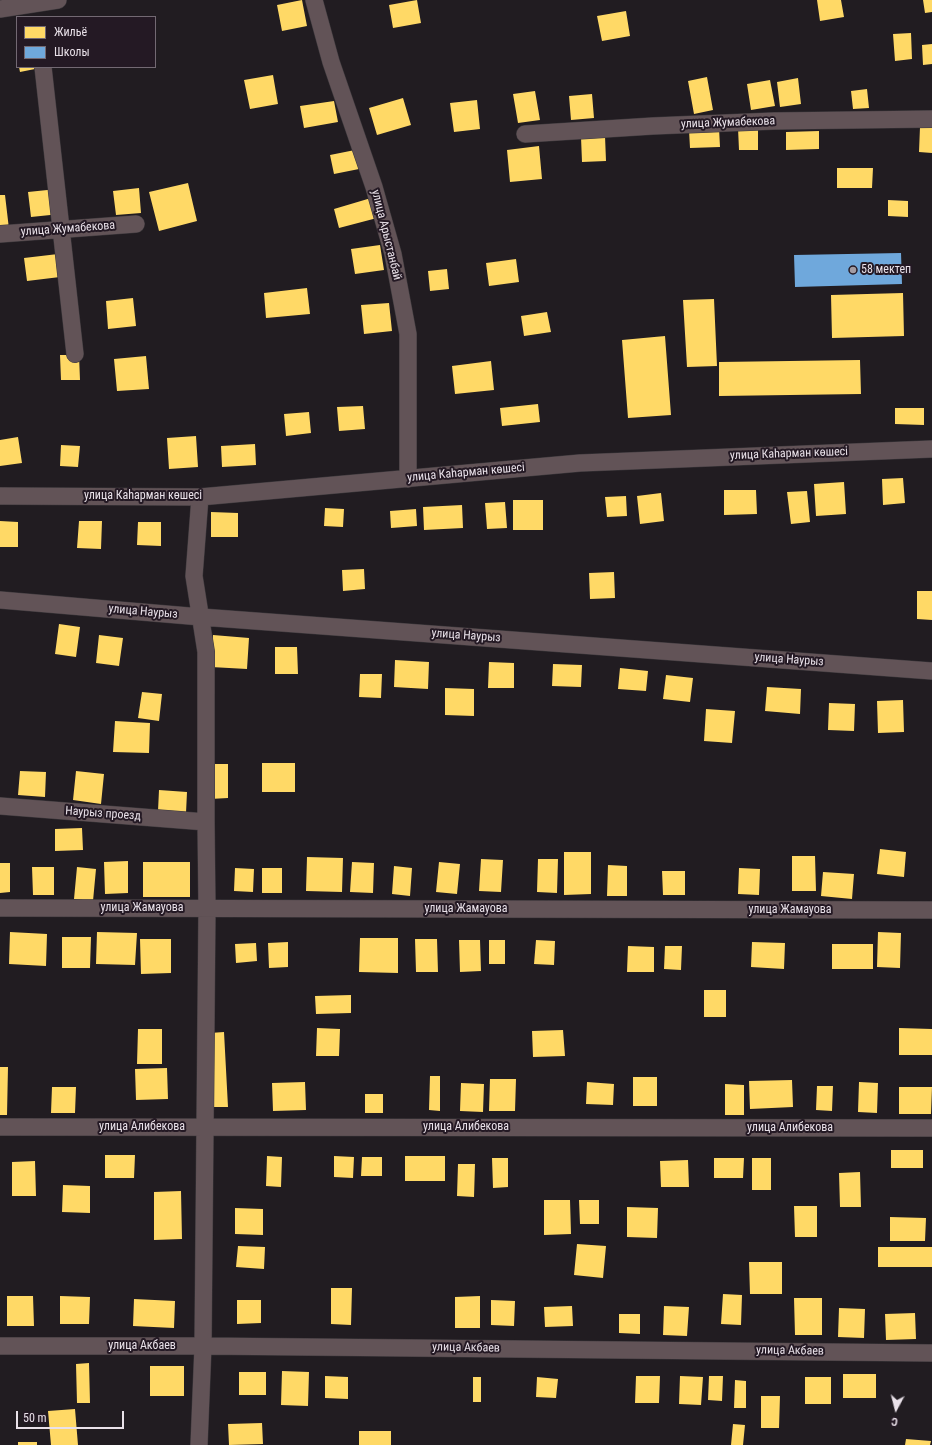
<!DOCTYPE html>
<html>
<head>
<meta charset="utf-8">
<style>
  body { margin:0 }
  #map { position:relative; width:932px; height:1445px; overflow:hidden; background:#211c21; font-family:"Roboto Condensed",sans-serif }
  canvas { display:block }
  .legend { position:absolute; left:16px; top:16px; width:140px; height:52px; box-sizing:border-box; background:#241924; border:1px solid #736973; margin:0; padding:5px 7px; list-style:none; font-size:12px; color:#e9e1e9 }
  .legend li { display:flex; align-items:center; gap:8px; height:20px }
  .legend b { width:20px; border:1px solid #736973 }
  .north { position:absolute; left:876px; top:1389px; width:40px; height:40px; -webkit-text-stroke:3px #241924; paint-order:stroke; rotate:187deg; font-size:11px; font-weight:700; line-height:16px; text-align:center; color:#e9e1e9 }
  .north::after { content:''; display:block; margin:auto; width:14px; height:18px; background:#e9e1e9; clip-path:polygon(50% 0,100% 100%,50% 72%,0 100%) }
  .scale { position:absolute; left:16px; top:1411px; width:108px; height:18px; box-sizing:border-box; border:2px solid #e9e1e9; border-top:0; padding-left:5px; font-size:12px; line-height:14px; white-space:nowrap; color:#e9e1e9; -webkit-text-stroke:3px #241924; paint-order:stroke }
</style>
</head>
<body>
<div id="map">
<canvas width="932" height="1445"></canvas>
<ul class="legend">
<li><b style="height:11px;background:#ffd966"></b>Жильё</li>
<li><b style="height:11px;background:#6fa8dc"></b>Школы</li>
</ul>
<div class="north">С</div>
<div class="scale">50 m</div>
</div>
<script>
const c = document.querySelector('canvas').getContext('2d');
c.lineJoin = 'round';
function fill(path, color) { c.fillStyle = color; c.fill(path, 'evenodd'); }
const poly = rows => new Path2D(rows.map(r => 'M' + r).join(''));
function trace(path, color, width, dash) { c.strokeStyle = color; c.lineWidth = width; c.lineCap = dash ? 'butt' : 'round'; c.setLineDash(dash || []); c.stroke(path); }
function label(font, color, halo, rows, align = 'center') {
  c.font = font + ' "Roboto Condensed",sans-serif'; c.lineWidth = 4; c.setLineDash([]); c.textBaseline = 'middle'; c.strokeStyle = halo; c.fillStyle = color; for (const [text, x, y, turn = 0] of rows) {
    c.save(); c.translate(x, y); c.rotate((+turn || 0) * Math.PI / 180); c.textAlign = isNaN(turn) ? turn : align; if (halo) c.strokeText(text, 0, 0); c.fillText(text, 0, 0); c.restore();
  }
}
const homes = poly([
  [302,0,307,26,282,31,277,5],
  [417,0,421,23,393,28,389,5],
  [817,0,841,0,844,17,820,21],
  [923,0,932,0,932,12,925,13],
  [626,11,630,36,602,41,597,16],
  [911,33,912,59,895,61,893,34],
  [932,44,932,64,923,65,922,45],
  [19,67,39,67,40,68,20,72],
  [273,75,278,104,250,109,244,80],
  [707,77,713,110,694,114,688,81],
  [798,78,801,104,780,107,777,82],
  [770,80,775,106,751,110,747,84],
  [867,89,869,108,853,109,851,91],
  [535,91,540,120,518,123,513,94],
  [592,94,594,118,571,120,569,96],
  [403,98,411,125,377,135,369,108],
  [477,100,480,129,454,132,450,103],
  [334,101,338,122,304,128,300,106],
  [920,127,932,128,932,153,919,152],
  [719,128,720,147,690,148,689,130],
  [738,128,758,128,758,150,739,150],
  [819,131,819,149,786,150,786,132],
  [605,136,606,161,582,162,581,137],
  [539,146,542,179,510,182,507,150],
  [355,150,359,169,334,174,330,155],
  [837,168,873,168,872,188,837,188],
  [188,183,197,221,159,231,149,192],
  [139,188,141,213,116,215,113,191],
  [57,189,60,214,31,217,28,192],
  [0,195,5,195,9,229,0,230],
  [371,198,377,218,339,228,334,209],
  [888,200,908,201,908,217,888,216],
  [380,245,384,270,355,274,351,249],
  [58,254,60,277,27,281,24,258],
  [516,259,519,282,489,286,486,263],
  [447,269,449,289,430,291,428,271],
  [307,288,310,314,266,318,264,293],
  [903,293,904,336,832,338,831,295],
  [133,298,136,326,108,329,106,301],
  [714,299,717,366,687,367,683,300],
  [389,303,392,331,364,334,361,305],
  [547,312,551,332,524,336,521,316],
  [665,336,671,415,628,418,622,340],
  [60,355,79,355,80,380,61,380],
  [146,356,149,389,117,391,114,359],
  [860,360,861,394,719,396,719,362],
  [491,361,494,390,455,394,452,366],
  [538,404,540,422,502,426,500,408],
  [363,406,365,429,339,431,337,407],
  [895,408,924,408,924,425,895,424],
  [309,412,311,433,286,436,284,414],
  [196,436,198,467,169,469,167,438],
  [18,437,22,463,0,466,0,440],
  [255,444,256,465,222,467,221,446],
  [61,445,80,446,78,467,60,466],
  [903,478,905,503,883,505,882,479],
  [844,482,846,514,816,516,814,484],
  [724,490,756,490,757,514,724,515],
  [807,491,810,522,791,524,787,492],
  [661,493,664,521,640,524,637,496],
  [626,496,627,516,607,517,605,497],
  [513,500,543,500,543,530,513,530],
  [505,502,507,528,487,529,485,503],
  [462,505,463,528,424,530,423,507],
  [325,508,344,509,343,527,324,526],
  [416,509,417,526,391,528,390,511],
  [211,512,238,513,238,537,211,537],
  [0,521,18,522,18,547,0,547],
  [79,521,102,521,101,549,77,548],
  [138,522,161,522,161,546,137,545],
  [364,569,365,589,343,591,342,570],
  [614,572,615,598,590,599,589,573],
  [917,591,932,591,932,620,917,619],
  [59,624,80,627,76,657,55,654],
  [99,635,123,638,119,666,96,663],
  [213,635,249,638,247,669,211,667],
  [275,647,297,647,298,674,275,674],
  [395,660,429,662,428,689,394,687],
  [489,662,514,663,514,688,488,688],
  [553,664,582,665,581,687,552,686],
  [620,668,648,671,646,691,618,689],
  [360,674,382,674,381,698,359,697],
  [666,675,693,678,690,702,663,699],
  [767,687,801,689,800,714,765,711],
  [445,688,474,689,474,716,445,715],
  [142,692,162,694,159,721,138,718],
  [903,700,904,732,878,733,877,701],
  [829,703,855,704,854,731,828,730],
  [706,709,735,711,732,743,704,741],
  [115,721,150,723,149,753,113,752],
  [262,763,295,763,295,792,262,792],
  [210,764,228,764,228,798,210,799],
  [20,771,46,772,45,797,18,795],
  [76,771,104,774,101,804,73,800],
  [159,790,187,792,186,813,158,811],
  [82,828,83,850,55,851,55,829],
  [880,849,906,852,904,877,877,874],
  [564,852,591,852,591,894,564,895],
  [792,856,815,856,816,891,792,891],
  [307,857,343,858,342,892,306,891],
  [481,859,503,860,501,892,479,891],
  [538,859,558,859,557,893,537,892],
  [128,861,128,893,105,894,104,862],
  [143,862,190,862,190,897,143,897],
  [352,862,374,863,373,893,350,892],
  [439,862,460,864,457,894,436,892],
  [0,863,10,863,10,892,0,893],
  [608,865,627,866,627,896,607,896],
  [394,866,412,868,410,896,392,894],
  [32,867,54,867,54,895,33,895],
  [77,867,96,869,93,901,74,899],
  [235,868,254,869,253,892,234,891],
  [262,868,282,868,282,893,262,893],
  [739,868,760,869,759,895,738,894],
  [662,871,685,871,685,895,663,895],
  [823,872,854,874,852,899,821,896],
  [10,932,47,934,46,966,9,964],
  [97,932,137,933,135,965,96,964],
  [878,932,901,933,900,968,877,967],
  [62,937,91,937,90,968,62,968],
  [360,938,398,938,398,973,359,972],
  [140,939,171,939,171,973,141,974],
  [415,939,437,939,438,972,416,972],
  [459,940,480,940,481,971,460,972],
  [489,940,505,940,505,964,489,964],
  [536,940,555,941,554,965,534,964],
  [288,942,288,967,269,968,268,943],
  [752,942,785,943,784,969,751,967],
  [256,943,257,961,236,963,235,944],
  [832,944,873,944,873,969,832,969],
  [628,946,654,947,654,972,627,972],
  [665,946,682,946,681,970,664,969],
  [704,990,726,990,726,1017,704,1017],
  [351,995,351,1013,316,1014,315,996],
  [317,1028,340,1029,339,1056,316,1056],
  [899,1028,932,1029,932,1055,899,1055],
  [138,1029,162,1029,162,1064,137,1064],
  [563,1030,565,1056,533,1057,532,1031],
  [224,1032,228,1107,214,1107,210,1033],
  [0,1067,8,1067,7,1115,0,1115],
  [167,1068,168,1099,136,1100,135,1069],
  [430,1076,440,1076,440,1111,429,1110],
  [633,1077,657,1077,657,1106,633,1106],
  [490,1079,516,1079,515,1111,489,1111],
  [792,1080,793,1107,750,1109,749,1081],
  [305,1082,306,1110,273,1111,272,1083],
  [587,1082,614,1084,613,1105,586,1104],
  [859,1082,878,1083,877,1113,858,1112],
  [461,1083,484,1084,483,1112,460,1111],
  [725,1084,744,1085,744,1115,725,1115],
  [817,1086,833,1086,832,1111,816,1110],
  [52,1087,76,1087,75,1113,51,1113],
  [899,1087,932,1087,931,1114,899,1114],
  [365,1094,383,1094,383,1113,365,1113],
  [891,1150,923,1150,923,1168,891,1168],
  [105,1155,135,1155,134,1178,105,1178],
  [267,1156,282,1157,281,1187,266,1186],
  [334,1156,354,1157,353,1178,334,1177],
  [405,1156,445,1156,445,1181,405,1181],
  [362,1157,382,1157,382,1176,361,1176],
  [492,1158,508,1158,508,1187,493,1188],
  [714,1158,744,1158,743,1178,714,1178],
  [752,1158,771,1158,771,1190,752,1190],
  [688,1160,689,1187,661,1187,660,1161],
  [35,1161,36,1196,12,1196,12,1162],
  [458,1164,475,1164,474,1197,457,1196],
  [860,1172,861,1207,840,1207,839,1173],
  [63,1185,90,1186,90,1213,62,1212],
  [181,1191,182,1239,154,1240,154,1192],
  [544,1200,570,1200,571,1234,544,1235],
  [579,1200,599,1200,599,1224,580,1224],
  [794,1206,817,1206,817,1237,795,1237],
  [627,1207,658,1208,657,1238,627,1237],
  [235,1208,263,1209,263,1235,235,1234],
  [890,1217,926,1218,925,1241,890,1241],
  [577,1244,606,1246,603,1278,574,1275],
  [238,1246,265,1247,264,1269,236,1267],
  [878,1247,932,1247,932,1267,878,1267],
  [749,1262,782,1262,782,1294,750,1294],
  [331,1288,352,1288,351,1325,331,1324],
  [723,1294,742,1295,741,1325,721,1324],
  [7,1296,33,1296,34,1326,7,1326],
  [60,1296,90,1297,89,1324,60,1324],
  [480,1296,480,1328,455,1328,455,1297],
  [794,1298,822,1298,822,1335,795,1335],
  [134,1299,175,1301,174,1328,133,1326],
  [237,1300,261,1300,261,1323,237,1324],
  [491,1300,515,1301,514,1326,491,1325],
  [572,1306,573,1326,545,1327,544,1307],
  [664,1306,689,1307,687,1336,663,1335],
  [839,1308,865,1309,864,1338,838,1337],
  [915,1313,916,1339,886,1340,885,1314],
  [619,1314,640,1314,640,1334,619,1333],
  [89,1363,90,1403,77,1403,76,1364],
  [150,1366,184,1366,184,1396,150,1396],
  [282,1371,309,1372,308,1406,281,1405],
  [239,1372,266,1372,266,1395,239,1395],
  [843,1374,876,1374,876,1398,843,1398],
  [325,1376,348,1377,348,1399,325,1398],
  [636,1376,660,1376,659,1403,635,1403],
  [680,1376,703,1377,701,1405,679,1404],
  [709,1376,723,1376,722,1401,708,1400],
  [473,1377,481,1377,481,1402,473,1402],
  [537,1377,558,1379,556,1398,536,1397],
  [805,1377,831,1377,831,1404,805,1404],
  [735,1380,746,1381,746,1408,734,1408],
  [761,1396,780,1396,779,1428,761,1428],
  [75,1409,78,1445,51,1445,48,1411],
  [262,1423,263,1444,229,1445,228,1424],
  [733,1424,745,1425,743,1445,731,1445],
  [359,1431,391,1431,391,1445,359,1445],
  [906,1439,931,1441,930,1445,905,1445],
  [18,1442,37,1442,37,1445,18,1445]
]);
const schools = poly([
  [901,253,902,284,795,287,794,255]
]);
const minor = poly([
  [314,0,331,62,374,187,393,254,408,334,408,479],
  [0,9,58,0],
  [43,67,75,354],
  [525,134,653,126,774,121,932,119],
  [0,234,136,224],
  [0,496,200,497,580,463,932,449],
  [0,600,201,617,932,671],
  [0,806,206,822],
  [0,908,932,910],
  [0,1127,932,1128],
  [0,1346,203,1346,932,1353],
  [199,1445,203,1346,207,908,206,822,206,652,194,576,200,497]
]);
const markers = [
  [853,270,4,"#a39ca3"]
];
const streetNames = [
  ["улица Жумабекова",728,123,-2],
  ["улица Жумабекова",68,229,-4],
  ["улица Арыстанбай",386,235,76],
  ["улица Каһарман көшесі",789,454,-2],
  ["улица Каһарман көшесі",466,473,-5],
  ["улица Каһарман көшесі",143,496],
  ["улица Наурыз",143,612,5],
  ["улица Наурыз",466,636,4],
  ["улица Наурыз",789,660,4],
  ["Наурыз проезд",103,814,4],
  ["улица Жамауова",142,908],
  ["улица Жамауова",466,909],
  ["улица Жамауова",790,910],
  ["улица Алибекова",142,1127],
  ["улица Алибекова",466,1127],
  ["улица Алибекова",790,1128],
  ["улица Акбаев",142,1346],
  ["улица Акбаев",466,1348,1],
  ["улица Акбаев",790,1351,1]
];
const poiNames = [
  ["58 мектеп",861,270]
];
fill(homes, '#ffd966');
fill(schools, '#6fa8dc');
trace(minor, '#3c383c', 18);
trace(minor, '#625357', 17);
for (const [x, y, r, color] of markers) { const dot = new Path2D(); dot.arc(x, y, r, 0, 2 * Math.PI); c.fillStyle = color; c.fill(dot); trace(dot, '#241924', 1.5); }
label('12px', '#e9e1e9', '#241924', streetNames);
label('12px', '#e9e1e9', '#241924', poiNames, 'left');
</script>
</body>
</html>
